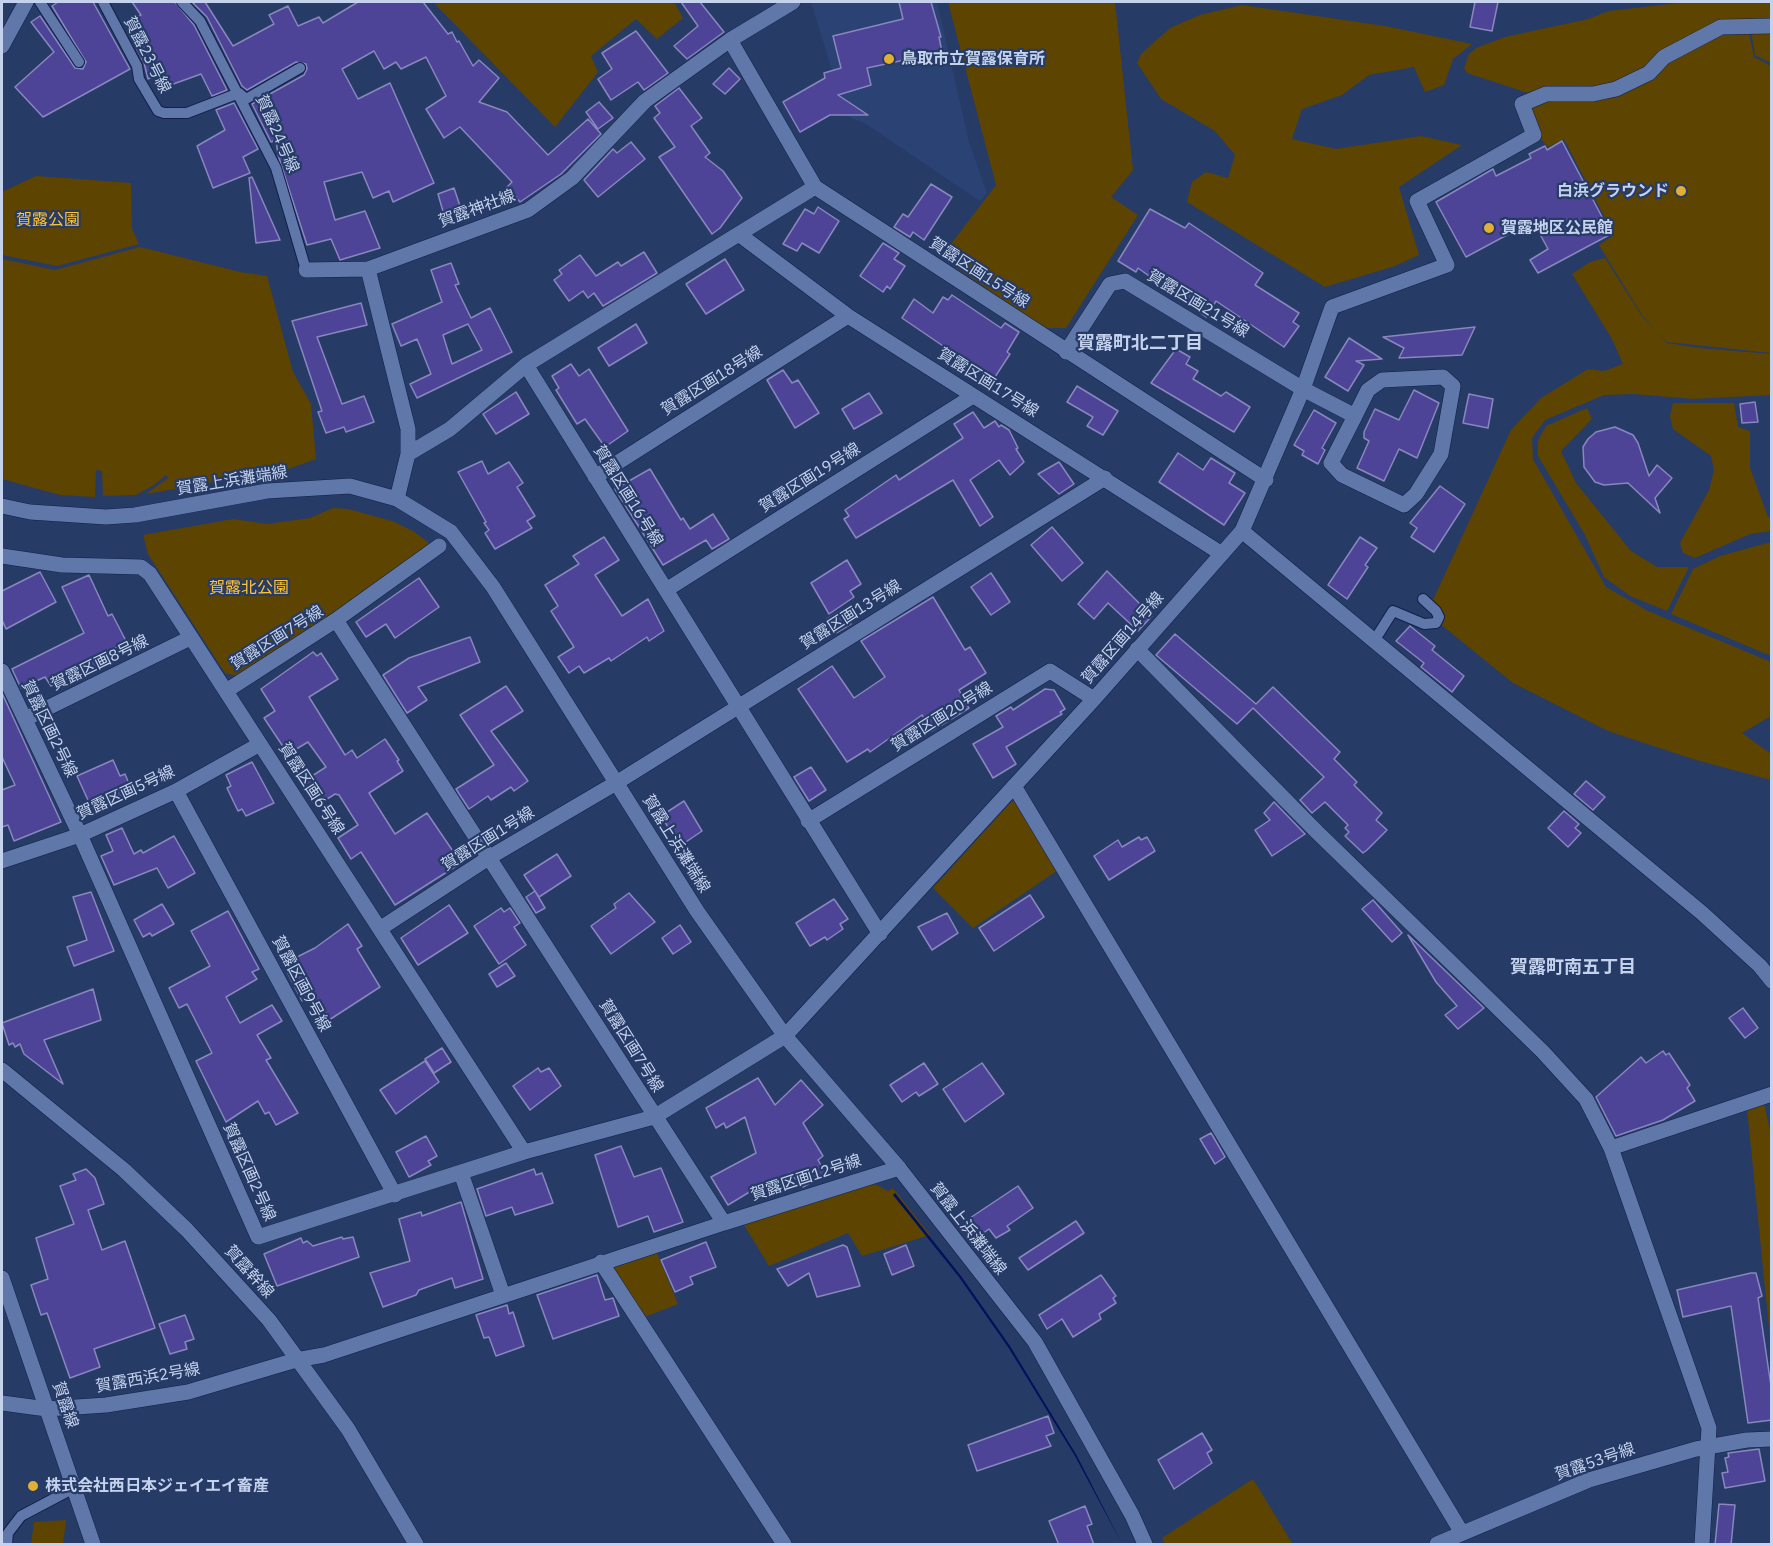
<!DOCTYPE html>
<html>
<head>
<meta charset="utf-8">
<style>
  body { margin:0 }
  #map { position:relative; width:1773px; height:1546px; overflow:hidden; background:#273b67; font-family:"IBM Plex Sans",sans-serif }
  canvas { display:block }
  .frame { position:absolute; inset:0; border:3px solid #c4d2ed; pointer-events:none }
</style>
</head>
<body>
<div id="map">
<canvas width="1773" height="1546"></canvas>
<div class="frame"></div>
</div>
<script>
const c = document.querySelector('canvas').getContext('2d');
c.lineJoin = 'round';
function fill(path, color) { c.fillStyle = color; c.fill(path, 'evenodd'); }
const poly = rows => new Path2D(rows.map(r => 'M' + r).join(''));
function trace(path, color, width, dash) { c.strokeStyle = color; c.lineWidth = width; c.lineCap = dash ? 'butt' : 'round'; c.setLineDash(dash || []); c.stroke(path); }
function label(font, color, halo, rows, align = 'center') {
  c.font = font + ' "IBM Plex Sans","Noto Sans JP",sans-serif'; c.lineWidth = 4.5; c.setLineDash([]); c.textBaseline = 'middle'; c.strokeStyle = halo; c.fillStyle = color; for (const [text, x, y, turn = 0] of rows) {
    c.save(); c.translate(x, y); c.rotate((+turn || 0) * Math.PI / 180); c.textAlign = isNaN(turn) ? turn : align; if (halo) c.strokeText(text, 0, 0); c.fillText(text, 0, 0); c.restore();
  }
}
const built = poly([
  [811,2,937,2,969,142,987,193,980,201,866,124,846,116]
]);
const green = poly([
  [433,2,674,2,683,18,657,39,636,19,591,56,598,72,555,127],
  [948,2,1115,2,1133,170,1111,197,1138,215,1066,328,1044,328,941,257,996,185],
  [1687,2,1771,2,1771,21,1662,52,1632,76,1610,84,1575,90,1549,88,1528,93,1467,73,1464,68,1469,54,1476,48,1505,37,1588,19,1609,11],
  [1242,5,1385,26,1472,44,1453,59,1444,85,1425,92,1414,67,1369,75,1342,95,1302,109,1292,139,1336,149,1421,136,1462,145,1399,187,1419,255,1395,266,1325,287,1187,202,1192,182,1206,172,1228,178,1235,155,1215,131,1161,99,1137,63,1141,54,1170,28,1200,15],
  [1748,29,1754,57,1771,66,1771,353,1667,342,1656,331,1642,315,1599,245,1614,235,1564,139,1548,147,1542,140,1529,108,1541,101,1627,90,1658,76,1660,67,1691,46,1730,32],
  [1751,30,1771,30,1771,63,1755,55],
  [36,176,131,183,132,229,139,244,57,266,2,255,2,192],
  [140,247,240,272,267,276,293,372,311,404,316,459,288,469,146,494,168,478,166,475,154,485,136,495,103,496,102,471,96,470,95,497,60,495,2,479,2,259,55,270],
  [1605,258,1641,315,1667,343,1699,348,1771,354,1771,395,1694,399,1634,394,1604,395,1545,420,1532,438,1533,459,1606,587,1648,611,1771,662,1771,716,1742,733,1771,754,1771,780,1696,760,1608,731,1513,683,1439,623,1443,615,1433,600,1511,430,1541,398,1588,369,1604,371,1623,364,1612,339,1572,274,1590,262],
  [1673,403,1734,403,1738,427,1750,431,1750,468,1768,517,1771,517,1771,531,1750,534,1695,558,1683,553,1680,543,1709,490,1714,470,1711,456,1673,429,1670,416],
  [1587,408,1592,419,1561,451,1576,483,1631,551,1657,567,1689,567,1667,611,1630,596,1604,577,1585,535,1538,456,1538,440,1546,426],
  [333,508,348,509,392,521,413,531,434,547,237,676,225,673,148,554,143,535,233,519,267,524,310,518],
  [1771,542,1771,656,1671,614,1693,569,1720,556],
  [1012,801,1019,803,1061,868,973,928,933,888],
  [1764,1103,1771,1135,1771,1348,1747,1108],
  [871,1182,888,1191,893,1188,930,1235,862,1256,848,1233,769,1266,744,1225],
  [657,1253,678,1304,642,1318,610,1269],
  [1253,1479,1292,1543,1165,1544,1162,1538],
  [66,1520,63,1544,31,1544,34,1522]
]);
const water = poly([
  [895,1193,961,1276,1010,1346,1077,1456,1122,1544,1075,1456,1008,1347,959,1277,893,1195]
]);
const building = poly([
  [58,2,93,2,130,69,43,117,15,87,54,52,31,22,40,16,75,68,83,69,86,62,52,6,58,2],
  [132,2,175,2,194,25,227,90,212,96,201,74,165,87,160,73,148,79,144,63,133,42,144,36,135,18,141,15,132,2],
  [192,2,205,2,233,46,274,24,269,15,288,6,298,26,319,17,323,23,358,2,423,2,448,34,452,32,457,42,459,41,473,66,479,60,499,78,479,102,507,112,548,155,588,119,601,134,561,174,520,202,507,187,512,182,460,127,444,138,426,109,446,96,426,57,401,69,396,62,384,69,374,51,342,69,358,99,390,83,434,183,393,202,389,191,373,198,362,172,324,182,335,220,365,211,380,248,340,260,331,239,307,245,278,155,276,140,271,142,252,104,304,75,307,69,306,64,296,62,247,90,242,86,207,17,192,2],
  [681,2,700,2,724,32,687,59,674,46,698,26,681,2],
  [899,2,931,2,941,37,939,37,942,52,867,68,871,85,838,95,868,115,830,115,800,132,783,102,825,78,824,73,841,68,833,36,903,19,899,2],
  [1475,2,1498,2,1492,31,1470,27,1475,2],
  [636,31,668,73,644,90,638,82,611,100,598,79,612,69,602,53,636,31],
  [729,68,740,79,725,94,713,84,729,68],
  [679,88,702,118,691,126,710,153,705,157,723,171,742,198,720,228,712,234,659,157,675,147,654,118,660,113,655,106,679,88],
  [599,102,613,118,598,129,586,112,599,102],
  [234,103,258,149,243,157,250,173,213,188,197,146,225,130,216,110,234,103],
  [1562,141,1611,234,1538,273,1530,260,1548,249,1533,221,1466,257,1436,202,1493,169,1496,176,1531,158,1529,154,1545,146,1547,150,1562,141],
  [631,142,645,159,598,197,584,180,613,149,617,153,631,142],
  [252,177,280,240,256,243,249,178,252,177],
  [931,184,952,197,924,240,913,232,910,237,894,227,903,214,908,217,931,184],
  [454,188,461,209,444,215,438,194,454,188],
  [818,207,839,221,819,253,802,243,797,251,783,244,805,209,814,214,818,207],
  [1150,209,1185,228,1189,223,1263,273,1255,285,1299,313,1293,322,1299,326,1284,347,1216,301,1206,317,1138,268,1136,272,1118,261,1150,209],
  [883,243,899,253,894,259,905,266,890,289,887,286,883,292,860,276,883,243],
  [644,252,657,273,603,306,594,293,588,298,583,291,569,301,554,280,562,274,559,270,580,255,596,276,618,262,621,266,644,252],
  [725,259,744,290,706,314,686,284,725,259],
  [451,263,459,284,455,285,471,318,490,308,512,352,417,398,410,384,431,374,417,339,401,346,392,324,442,302,431,270,451,263],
  [468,324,482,350,452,364,443,335,468,324],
  [952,295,1001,328,1005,323,1019,332,1007,352,1010,354,993,380,902,318,914,299,933,313,943,297,948,300,952,295],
  [361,303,367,325,317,337,342,404,364,396,374,422,346,432,344,427,326,433,318,412,322,411,292,321,361,303],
  [636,324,647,343,609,366,598,348,636,324],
  [1475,327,1462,355,1399,358,1404,348,1383,337,1475,327],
  [1349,338,1382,359,1356,361,1364,365,1348,391,1325,377,1349,338],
  [1176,349,1190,357,1186,364,1198,371,1193,379,1221,396,1226,392,1250,407,1234,432,1151,383,1176,349],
  [571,364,579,376,589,369,628,431,605,447,585,419,577,424,556,390,559,388,552,376,571,364],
  [783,370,792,383,798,380,819,413,795,428,767,380,783,370],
  [1077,386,1118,411,1103,435,1087,426,1093,417,1067,402,1077,386],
  [1414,390,1439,403,1417,458,1399,449,1384,481,1357,468,1369,441,1364,438,1364,432,1375,409,1399,420,1414,390],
  [516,392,529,414,496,434,483,414,516,392],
  [869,393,882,413,854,429,842,409,869,393],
  [1469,394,1493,399,1488,428,1463,423,1469,394],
  [1755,402,1758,422,1742,423,1740,404,1755,402],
  [1314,410,1336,423,1322,448,1325,450,1318,464,1302,455,1304,451,1294,445,1314,410],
  [973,412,984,428,995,421,999,427,1001,425,1009,430,1018,448,1016,449,1024,462,1010,475,999,460,970,480,993,517,980,526,953,480,856,538,844,519,849,516,845,510,896,475,899,480,963,438,954,424,973,412],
  [1615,427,1633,435,1638,443,1649,476,1657,465,1672,478,1655,498,1660,513,1628,483,1604,485,1595,482,1584,467,1583,447,1588,439,1596,432,1615,427],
  [1178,453,1203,470,1211,458,1235,473,1229,483,1245,493,1224,525,1159,482,1178,453],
  [482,461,488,474,509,462,523,483,517,487,535,516,527,521,532,528,495,549,485,533,489,530,484,523,486,522,458,472,482,461],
  [1059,462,1074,484,1059,494,1038,474,1059,462],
  [650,469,681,520,683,518,690,529,713,514,729,539,712,549,706,540,663,565,615,489,650,469],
  [1440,486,1465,504,1434,552,1411,537,1417,528,1410,523,1440,486],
  [1052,527,1083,563,1062,581,1031,545,1052,527],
  [604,537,619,560,595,575,622,616,648,599,664,631,649,641,647,637,611,661,609,658,584,673,579,666,569,673,558,657,574,647,551,611,558,606,545,585,579,564,573,556,604,537],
  [1360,537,1377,548,1365,565,1368,567,1347,599,1328,585,1360,537],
  [847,560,861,584,850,591,854,597,829,614,811,583,847,560],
  [1107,571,1152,616,1138,631,1108,603,1094,619,1078,604,1107,571],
  [40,572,56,602,6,629,2,620,2,591,40,572],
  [991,573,1010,602,991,615,971,587,991,573],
  [89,575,108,616,112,614,126,641,114,649,119,659,104,667,102,663,51,686,45,677,21,688,12,669,84,633,62,587,89,575],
  [419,578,439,607,395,638,386,624,366,637,356,622,419,578],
  [933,597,965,650,970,647,986,673,959,690,969,708,932,731,922,715,870,752,868,749,847,762,798,689,832,666,854,698,885,677,861,641,933,597],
  [842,610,851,624,836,633,827,619,842,610],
  [1410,626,1435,646,1432,650,1464,676,1452,692,1421,667,1424,663,1396,641,1410,626],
  [1175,634,1256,704,1273,687,1340,752,1334,759,1357,782,1354,785,1382,813,1376,820,1387,830,1367,850,1363,853,1345,836,1349,832,1345,828,1348,825,1325,802,1312,813,1300,800,1324,777,1253,708,1237,724,1156,655,1175,634],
  [470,637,480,662,418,687,427,700,407,713,383,675,409,658,470,637],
  [313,652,317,656,321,653,338,679,309,697,345,755,352,750,357,758,385,739,399,760,397,761,403,771,369,793,395,834,427,813,461,863,395,905,361,852,351,859,338,838,358,825,339,795,335,794,316,806,301,783,326,767,308,742,288,754,264,718,275,711,261,689,313,652],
  [506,686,523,711,491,731,528,781,514,791,511,787,491,800,488,796,469,809,456,789,494,765,460,715,506,686],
  [1045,689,1054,690,1065,709,1060,712,1062,714,1006,747,1016,764,993,778,973,744,1003,727,996,716,1011,707,1013,710,1045,689],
  [2,693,61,822,14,841,8,825,2,827,2,790,15,785,2,757,2,693],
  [113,760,120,776,125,774,132,791,92,809,77,776,113,760],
  [252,762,274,803,246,816,242,809,238,811,227,788,231,786,226,775,252,762],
  [811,767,826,790,809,801,794,777,811,767],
  [1586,781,1605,797,1593,810,1574,794,1586,781],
  [684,801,702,831,680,846,661,816,684,801],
  [1274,802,1305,834,1272,856,1255,830,1270,820,1264,813,1274,802],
  [1564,811,1579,824,1575,828,1581,833,1568,847,1548,828,1564,811],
  [122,828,134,854,141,850,143,853,174,836,195,873,168,888,157,868,114,885,101,856,113,851,106,835,122,828],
  [1139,837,1141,840,1147,837,1155,851,1109,880,1094,856,1118,840,1122,847,1139,837],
  [557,854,571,876,539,897,524,875,557,854],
  [535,891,545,908,536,913,526,897,535,891],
  [91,892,114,951,74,966,67,947,87,940,73,897,91,892],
  [629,893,655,922,611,954,591,926,616,908,614,904,629,893],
  [1030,895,1044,917,994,951,979,928,1030,895],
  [834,899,848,919,840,924,843,929,827,940,825,937,810,946,796,923,834,899],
  [1373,900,1402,933,1392,942,1362,909,1373,900],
  [162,904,174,924,152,936,150,933,143,937,134,920,162,904],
  [449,905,468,933,418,965,401,938,449,905],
  [501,908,504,912,510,908,520,923,514,927,526,945,499,964,474,926,501,908],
  [228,911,259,969,252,972,257,979,226,997,240,1023,272,1005,282,1021,257,1035,271,1058,266,1060,298,1113,276,1125,269,1112,265,1114,258,1101,226,1122,196,1061,212,1053,187,1004,179,1008,169,988,210,966,191,931,228,911],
  [947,913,958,933,932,950,918,927,947,913],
  [348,924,362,946,357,949,380,987,326,1022,310,997,302,1001,283,964,315,948,348,924],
  [680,925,691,942,673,954,662,938,680,925],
  [1408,935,1484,1008,1458,1029,1445,1015,1457,1006,1436,982,1408,935],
  [506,963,515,976,497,987,489,974,506,963],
  [93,989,101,1020,44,1040,63,1084,24,1054,20,1044,15,1047,13,1043,9,1045,2,1023,93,989],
  [1743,1008,1758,1028,1745,1038,1729,1018,1743,1008],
  [442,1048,451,1062,434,1073,425,1059,442,1048],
  [1663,1051,1666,1055,1669,1053,1690,1085,1687,1088,1695,1101,1663,1120,1616,1136,1596,1097,1641,1057,1646,1063,1663,1051],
  [425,1061,439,1082,396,1114,380,1090,425,1061],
  [924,1063,938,1084,919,1096,916,1092,902,1102,890,1085,924,1063],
  [982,1063,1004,1094,965,1122,943,1089,982,1063],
  [538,1068,541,1072,549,1068,561,1086,530,1110,513,1086,538,1068],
  [758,1078,775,1105,801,1080,823,1105,803,1123,823,1156,818,1160,826,1174,803,1187,790,1173,763,1189,761,1185,728,1205,711,1177,756,1153,745,1117,726,1128,724,1123,716,1128,706,1108,758,1078],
  [1211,1133,1225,1157,1215,1164,1200,1139,1211,1133],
  [426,1136,437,1156,428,1161,431,1165,409,1177,396,1152,426,1136],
  [621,1146,634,1177,661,1168,683,1222,654,1232,648,1216,618,1227,595,1155,621,1146],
  [86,1169,95,1178,104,1204,88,1210,102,1250,125,1241,155,1328,94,1349,100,1367,70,1378,47,1313,41,1315,31,1285,48,1279,36,1238,74,1224,60,1186,76,1180,73,1174,86,1169],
  [534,1169,536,1175,542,1173,553,1203,515,1215,512,1207,486,1216,477,1189,534,1169],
  [1018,1186,1033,1208,1007,1226,1010,1230,996,1238,989,1229,982,1234,970,1218,1018,1186],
  [461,1202,483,1279,455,1288,452,1278,419,1290,416,1295,383,1307,370,1273,410,1261,399,1219,421,1212,422,1216,461,1202],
  [1076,1221,1084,1233,1028,1270,1019,1258,1076,1221],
  [342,1237,343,1239,353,1237,359,1257,277,1286,264,1254,301,1238,303,1243,307,1241,313,1246,342,1237],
  [706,1242,716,1267,690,1277,693,1284,675,1292,661,1260,706,1242],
  [843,1245,847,1247,860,1286,817,1297,809,1273,788,1286,777,1269,843,1245],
  [906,1245,914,1266,892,1275,884,1254,906,1245],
  [1751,1273,1756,1273,1762,1296,1758,1298,1772,1393,1772,1420,1748,1423,1731,1306,1683,1317,1677,1290,1751,1273],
  [597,1275,605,1300,613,1298,619,1316,553,1339,537,1295,597,1275],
  [1101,1275,1116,1296,1113,1298,1116,1303,1099,1314,1101,1319,1073,1337,1062,1319,1047,1329,1039,1315,1101,1275],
  [507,1305,509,1314,513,1312,524,1346,496,1356,489,1337,484,1338,476,1315,507,1305],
  [185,1315,194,1339,185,1342,187,1349,170,1354,159,1324,185,1315],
  [1048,1416,1054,1433,1046,1436,1051,1446,977,1471,968,1445,1048,1416],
  [1202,1433,1212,1450,1207,1453,1212,1463,1174,1489,1158,1460,1202,1433],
  [1759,1449,1765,1481,1725,1488,1722,1473,1728,1472,1725,1458,1729,1457,1728,1453,1759,1449],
  [1719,1504,1735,1505,1731,1545,1715,1545,1719,1504],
  [1085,1506,1092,1524,1087,1526,1094,1545,1059,1545,1049,1521,1085,1506]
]);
const lane = poly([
  [40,2,79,62],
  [103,2,137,66,139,79,158,111,164,113,187,113,239,93,246,99,300,68],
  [182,2,200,21,276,168,306,270],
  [1374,641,1393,611,1424,624,1436,623,1439,617,1436,611,1423,599],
  [7,1544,8,1533,21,1516,74,1488]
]);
const street = poly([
  [730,40,815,187,1266,480],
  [2,46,26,2],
  [815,187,526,365,880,934],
  [740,235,848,316,1222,554],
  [306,270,368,269],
  [1066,352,1110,284,1125,281,1303,389,1355,416,1331,463,1342,475,1404,505,1416,494,1441,454,1453,386,1443,377,1382,380,1368,390,1355,416],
  [408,454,450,429,526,365],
  [595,477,848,316],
  [397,499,408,454,408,429,368,269,528,210,572,178,645,101,730,40,793,2],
  [1242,531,1702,913,1760,966,1772,981],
  [2,556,62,565,141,567,150,574,524,1152],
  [666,590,973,396],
  [336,620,439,546],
  [1137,649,1316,831,1543,1052,1586,1099,1611,1148,1709,1428,1702,1544],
  [2,671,80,835,258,1237,524,1152,654,1117,785,1036,1094,699,1242,531,1303,389,1332,307,1447,265,1417,201,1534,135,1522,104,1546,94,1593,94,1616,89,1649,73,1664,57,1721,27,1772,26],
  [226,691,336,620,724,1223,324,1355,296,1360],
  [25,719,190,638],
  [1014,786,1462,1533],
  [176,791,395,1195],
  [808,821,1050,671,1094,699],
  [2,861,80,835,176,791,260,744],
  [381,928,490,857,616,783,1105,478],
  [2,1070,124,1170,187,1230,269,1320,348,1429,416,1544],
  [1611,1148,1772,1094],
  [461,1173,503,1295],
  [724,1223,899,1168],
  [601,1262,784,1544],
  [2,1278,93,1544],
  [1437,1544,1589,1480,1696,1449,1747,1440,1772,1439]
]);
const secondary = poly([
  [2,506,30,512,106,517,135,515,267,491,350,486,397,499,451,532,493,587,697,911,785,1036,899,1168,1035,1342,1132,1515,1145,1544],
  [2,1403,47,1409,106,1405,188,1392,296,1360]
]);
const markers = [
  [889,59,6,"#e2af34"],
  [1681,191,6,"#e2af34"],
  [1489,228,6,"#e2af34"],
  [33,1486,6,"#e2af34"]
];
const streetNames = [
  ["賀露23号線",147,55,63],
  ["賀露24号線",277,134,66],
  ["賀露神社線",477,209,-20],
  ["賀露区画15号線",979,273,33],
  ["賀露区画21号線",1198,304,31],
  ["賀露区画18号線",712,381,-32],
  ["賀露区画17号線",988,383,32],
  ["賀露区画19号線",810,478,-32],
  ["賀露上浜灘端線",232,481,-9],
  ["賀露区画16号線",628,496,58],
  ["賀露区画13号線",851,615,-32],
  ["賀露区画7号線",277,638,-32],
  ["賀露区画14号線",1123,638,-49],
  ["賀露区画8号線",100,663,-26],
  ["賀露区画20号線",942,717,-32],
  ["賀露区画2号線",49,729,64],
  ["賀露区画6号線",311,789,57],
  ["賀露区画5号線",126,793,-25],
  ["賀露区画1号線",488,839,-32],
  ["賀露上浜灘端線",676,844,58],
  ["賀露区画9号線",301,984,62],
  ["賀露区画7号線",631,1046,58],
  ["賀露区画2号線",249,1172,66],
  ["賀露区画12号線",806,1178,-18],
  ["賀露上浜灘端線",968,1229,52],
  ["賀露幹線",249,1272,48],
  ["賀露西浜2号線",148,1378,-10],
  ["賀露線",65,1405,71],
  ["賀露53号線",1595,1462,-19]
];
const poiNames = [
  ["鳥取市立賀露保育所",901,59],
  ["白浜グラウンド",1669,191,"right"],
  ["賀露地区公民館",1501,228],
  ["株式会社西日本ジェイエイ畜産",45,1486]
];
const parkNames = [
  ["賀露公園",48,220],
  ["賀露北公園",249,588]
];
const neighbourhoodNames = [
  ["賀露町北二丁目",1140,344],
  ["賀露町南五丁目",1573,968]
];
fill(built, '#2b4275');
fill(green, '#5d4400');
fill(water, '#01115b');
fill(building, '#4d4497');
trace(building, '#8887be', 1.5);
trace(lane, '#0f204a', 12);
trace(street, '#0f204a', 16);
trace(secondary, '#0f204a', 16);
trace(lane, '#6077a9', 10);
trace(street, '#6077a9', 15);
trace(secondary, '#6077a9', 15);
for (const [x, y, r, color] of markers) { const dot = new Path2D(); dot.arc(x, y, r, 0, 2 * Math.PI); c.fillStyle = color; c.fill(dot); trace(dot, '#273b67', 2); }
label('16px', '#c4d2ed', '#273b67', streetNames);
label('bold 16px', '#c4d2ed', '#273b67', poiNames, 'left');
label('16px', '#fec332', '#273b67', parkNames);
label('bold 18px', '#c4d2ed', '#273b67', neighbourhoodNames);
</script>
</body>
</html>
